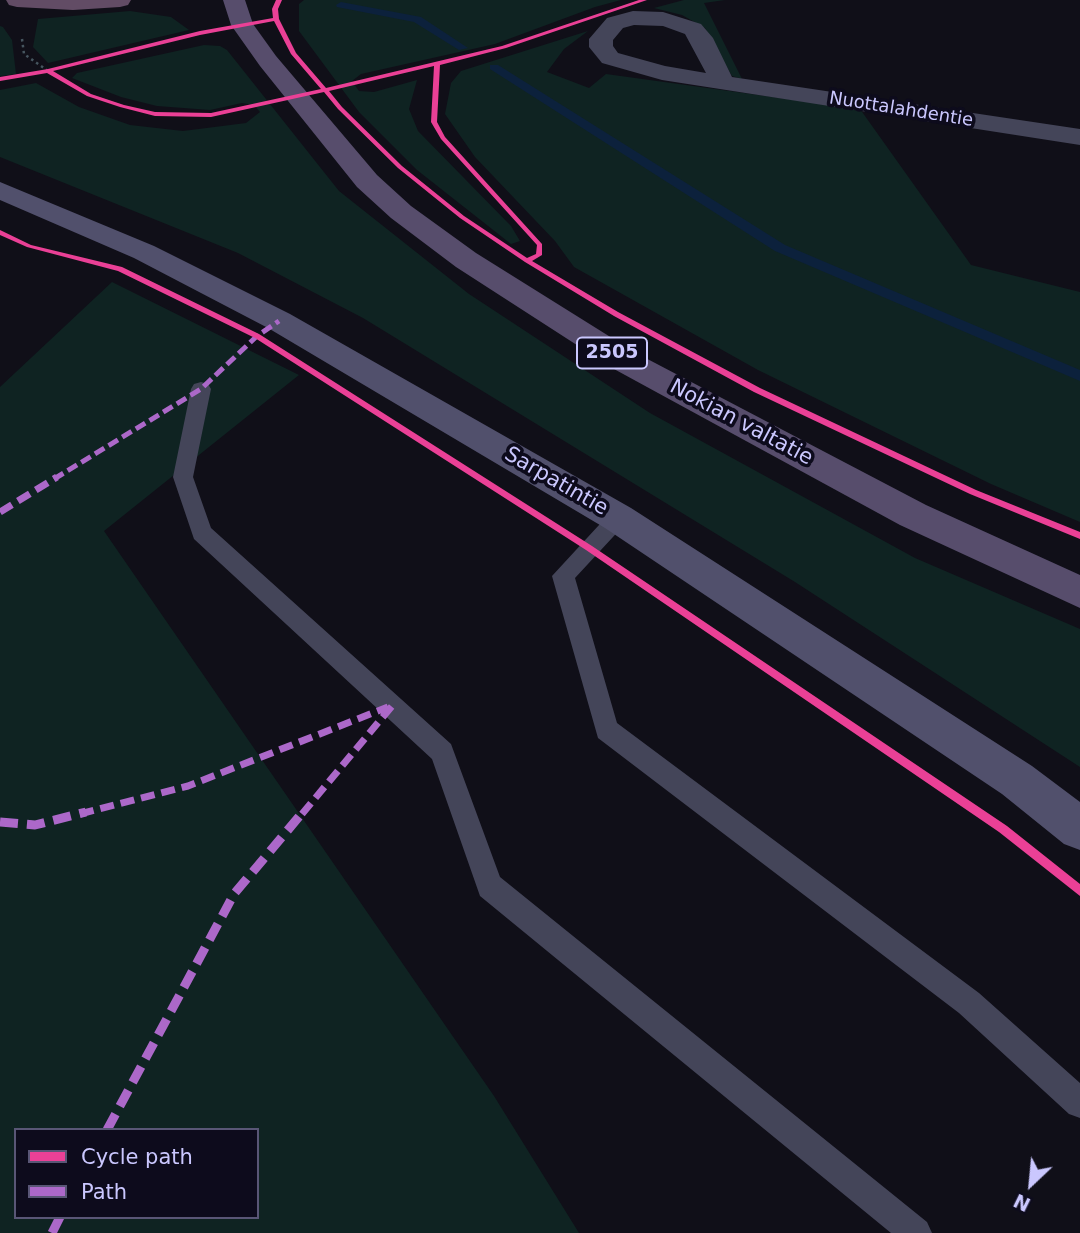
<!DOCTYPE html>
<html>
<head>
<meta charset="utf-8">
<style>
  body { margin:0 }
  #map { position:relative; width:1080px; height:1233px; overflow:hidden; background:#100f18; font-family:"DejaVu Sans",sans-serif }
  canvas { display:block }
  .legend { position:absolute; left:14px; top:1128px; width:245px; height:91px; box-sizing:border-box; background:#0d0b1c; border:2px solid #595676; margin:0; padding:9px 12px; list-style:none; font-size:21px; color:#cac7fe }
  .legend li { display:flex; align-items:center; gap:14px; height:35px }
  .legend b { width:35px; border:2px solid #595676 }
  .north { position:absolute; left:996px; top:1149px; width:70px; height:70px; -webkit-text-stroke:5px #0d0b1c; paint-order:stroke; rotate:206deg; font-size:19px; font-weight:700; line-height:28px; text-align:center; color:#cac7fe }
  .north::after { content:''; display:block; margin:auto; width:24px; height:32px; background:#cac7fe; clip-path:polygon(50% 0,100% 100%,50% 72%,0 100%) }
</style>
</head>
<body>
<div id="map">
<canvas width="1080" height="1233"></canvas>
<ul class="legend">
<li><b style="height:9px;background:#ea4096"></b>Cycle path</li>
<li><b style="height:9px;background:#ac68c9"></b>Path</li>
</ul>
<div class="north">N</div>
</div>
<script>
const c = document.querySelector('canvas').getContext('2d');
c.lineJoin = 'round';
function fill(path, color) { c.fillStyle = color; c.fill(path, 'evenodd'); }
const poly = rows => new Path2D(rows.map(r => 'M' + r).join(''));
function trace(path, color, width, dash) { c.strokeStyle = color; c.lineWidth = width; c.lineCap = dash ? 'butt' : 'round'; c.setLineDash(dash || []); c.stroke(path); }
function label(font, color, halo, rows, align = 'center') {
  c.font = font + ' "DejaVu Sans",sans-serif'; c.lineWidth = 7; c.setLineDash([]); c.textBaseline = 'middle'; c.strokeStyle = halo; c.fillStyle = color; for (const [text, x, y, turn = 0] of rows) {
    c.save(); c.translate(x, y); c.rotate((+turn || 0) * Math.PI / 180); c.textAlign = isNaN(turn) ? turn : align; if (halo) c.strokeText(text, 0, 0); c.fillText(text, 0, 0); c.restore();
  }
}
const green = poly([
  [304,0,621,0,595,7,495,44,361,74,352,81,359,91,374,92,417,80,409,109,418,131,511,226,520,241,511,244,417,170,359,112,299,31,299,4],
  [684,0,725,0,704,3,742,79,732,76,705,28,682,15,654,8],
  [130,11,171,17,189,30,48,63,33,47,38,19],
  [0,26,3,27,12,40,16,74,0,76],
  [588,31,564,49,547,72,589,88,606,74,860,109,971,265,1080,292,1080,522,991,484,758,370,574,267,555,241,475,157,445,114,451,83,461,71],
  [204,45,220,46,227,50,339,191,469,294,650,413,915,558,1080,629,1080,767,795,582,363,318,238,253,0,157,0,90,36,83,79,107,130,125,183,131,246,123,260,112,254,105,242,103,210,110,157,106,121,97,72,78,77,73],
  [112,282,299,375,104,531,494,1096,579,1233,0,1233,0,387],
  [16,1130,257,1130,257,1217,16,1217]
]);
const stream = poly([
  [341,2,421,17,468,48,459,50,414,22,337,7,336,5,341,2],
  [490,65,498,65,785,245,1080,370,1080,381,775,251,490,69,490,65]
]);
const path = poly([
  [22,39,24,54,48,71]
]);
const service = poly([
  [201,382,208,384,211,389,193,477,211,528,451,744,500,877,927,1222,932,1233,891,1233,480,896,432,759,194,539,173,477,191,389,194,384,201,382],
  [618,510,625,512,629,518,625,524,575,578,617,723,979,993,1080,1083,1080,1118,1069,1114,959,1013,598,738,552,576,611,512,618,510]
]);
const minor = poly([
  [633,11,663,12,701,24,713,38,732,77,1080,129,1080,145,662,80,602,63,589,47,589,39,607,18,633,11],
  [634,25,663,26,685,34,706,73,665,66,618,53,613,46,613,40,623,28,634,25]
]);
const secondary = poly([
  [0,182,154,246,290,314,631,508,1032,766,1080,802,1080,850,1064,844,1002,794,605,528,268,328,134,258,0,200,0,182]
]);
const primary = poly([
  [223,0,245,0,253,24,276,56,377,175,411,206,476,253,636,353,926,505,1080,575,1080,608,900,525,614,369,456,267,391,218,357,187,260,66,231,25,223,0]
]);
const motorway = poly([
  [6,0,131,0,128,5,120,7,73,10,17,7,9,5,6,0]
]);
const quietFar2 = poly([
  [54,479,201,389,257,336,279,321]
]);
const quietFar1 = poly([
  [0,512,57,477],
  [80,814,188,786,388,707],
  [302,814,392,706]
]);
const quiet = poly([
  [0,822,35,825,86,812],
  [107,1130,234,894,303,812],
  [52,1233,60,1217]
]);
const cycleway = poly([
  [276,0,282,0,278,9,279,19,296,53,326,88,502,46,639,0,647,0,506,48,440,65,437,122,445,137,542,244,542,255,532,261,618,312,760,388,976,490,1080,532,1080,539,970,494,754,392,614,316,525,262,460,218,398,168,338,109,324,92,211,117,155,116,120,107,87,96,47,73,0,81,0,77,48,69,200,31,273,18,272,9,276,0],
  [274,21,291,54,321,89,211,113,155,112,124,105,91,94,53,71,200,35,274,21],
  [434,66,431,122,441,139,537,245,536,254,527,258,464,216,402,166,342,107,329,91,434,66],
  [0,230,31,245,122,267,259,334,592,546,1007,826,1080,884,1080,896,999,832,586,550,255,338,118,271,27,247,0,235,0,230]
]);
const farStreetnames = [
  ["Nuottalahdentie",901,110,9]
];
const shields = [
  [612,353,70]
];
const shieldNames = [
  ["2505",612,353]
];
const streetNames = [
  ["Nokian valtatie",741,423,28],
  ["Sarpatintie",556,482,30]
];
fill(green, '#0f2322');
fill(stream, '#0c213c');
trace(path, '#46555f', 2.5, [2.5, 3.5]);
fill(service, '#444559');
fill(minor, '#444559');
fill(secondary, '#51506c');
fill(primary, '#574d6c');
fill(motorway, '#624c65');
trace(quietFar2, '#ac68c9', 5, [11, 5]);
trace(quietFar1, '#ac68c9', 7, [14, 7]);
trace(quiet, '#ac68c9', 9, [18, 9]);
fill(cycleway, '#ea4096');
label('18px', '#cac7fe', '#0d0b1c', farStreetnames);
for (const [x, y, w] of shields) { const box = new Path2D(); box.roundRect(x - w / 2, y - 15.5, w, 31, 5); c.fillStyle = '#0d0b1c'; c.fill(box); trace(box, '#cac7fe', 2); }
label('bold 19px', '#cac7fe', null, shieldNames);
label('21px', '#cac7fe', '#0d0b1c', streetNames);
</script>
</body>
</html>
